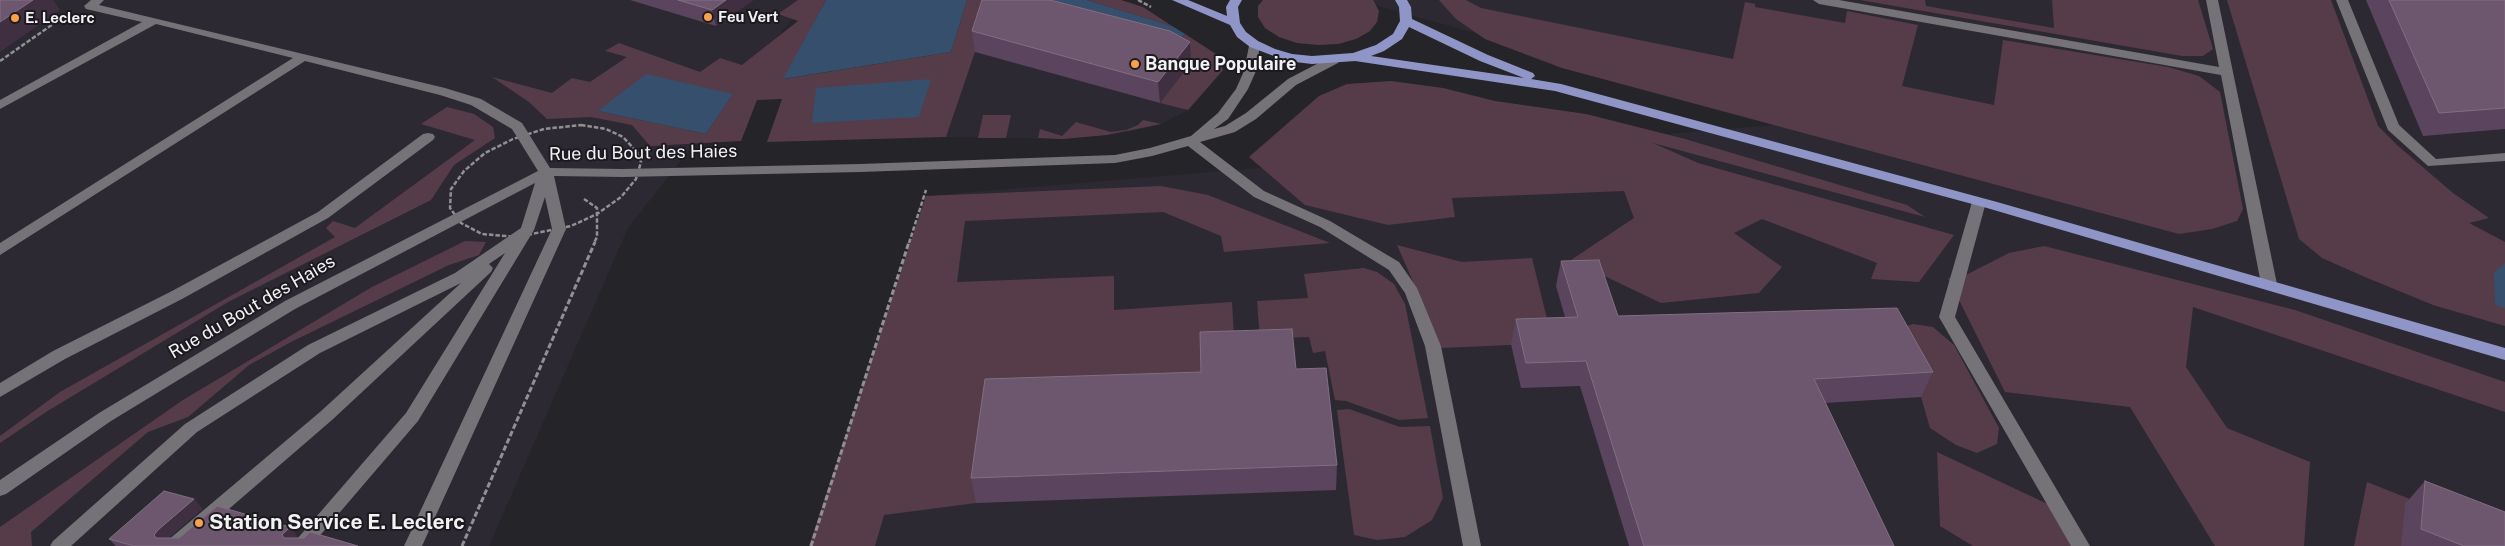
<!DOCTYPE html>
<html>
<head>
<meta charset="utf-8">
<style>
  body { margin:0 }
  canvas { display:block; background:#252428 }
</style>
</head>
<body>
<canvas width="2505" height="546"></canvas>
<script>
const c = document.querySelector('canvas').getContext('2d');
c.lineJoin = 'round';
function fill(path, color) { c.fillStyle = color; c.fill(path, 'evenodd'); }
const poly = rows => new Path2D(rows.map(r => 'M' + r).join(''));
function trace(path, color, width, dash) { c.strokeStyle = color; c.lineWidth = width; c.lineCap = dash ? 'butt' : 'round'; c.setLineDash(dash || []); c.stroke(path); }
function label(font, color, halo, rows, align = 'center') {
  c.font = font + ' "Public Sans",sans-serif'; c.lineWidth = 4; c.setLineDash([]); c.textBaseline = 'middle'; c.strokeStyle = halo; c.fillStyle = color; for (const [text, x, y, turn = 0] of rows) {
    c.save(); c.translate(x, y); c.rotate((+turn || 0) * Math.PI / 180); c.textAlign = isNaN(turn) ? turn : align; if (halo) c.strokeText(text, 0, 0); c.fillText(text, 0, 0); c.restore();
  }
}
const built = poly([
  [0,0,807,0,628,228,489,546,0,546],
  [992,0,1121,0,1143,7,1216,54,1223,70,1188,110,1161,124,1133,131,1063,139,946,137],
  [1357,0,2505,0,2505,546,818,546,926,196,1798,123]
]);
const green = poly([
  [798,0,826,0,784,79,951,52,967,0,1006,0,991,5,946,137,767,142,782,99,757,100,741,141,650,146,632,125,591,117,547,119,529,102,492,77,552,93,572,78,590,82,627,57,605,51,619,43,700,72,720,58,742,65,798,21,778,14],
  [733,94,706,134,598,111],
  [1087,0,1121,0,1143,7,1172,26],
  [1263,0,1373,0,1379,11,1377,22,1370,31,1356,39,1338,44,1318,45,1297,43,1279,37,1265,28,1258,17,1258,6],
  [1439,0,1466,0,1481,8,1733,59,1745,2,1755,4,1755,7,1845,23,1847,11,1918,25,1902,86,1994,105,2003,40,2168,67,2199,76,2220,92,2243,209,2237,221,2212,229,2179,234,1562,68,1485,39,1456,19],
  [1860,0,1925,0,1926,6,2054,28,2052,0,2198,0,2213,49,2203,56,2182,56],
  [2227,0,2331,0,2378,126,2397,145,2453,193,2489,218,2469,223,2505,242,2505,326,2433,305,2365,277,2322,258,2299,239],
  [1185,34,1216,54,1223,70,1188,110,1160,103,1183,73,1185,64,1168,52],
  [1391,81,1443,88,1495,101,1586,114,1685,139,1907,205,1925,217,1653,143,1698,163,1954,235,1919,282,1871,279,1877,263,1762,219,1734,233,1782,267,1759,293,1661,303,1571,260,1634,218,1624,191,1452,198,1455,217,1388,225,1305,205,1249,157,1319,96,1347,84],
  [447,107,474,114,493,127,495,138,454,165,431,200,228,302,46,412,0,443,0,436,60,392,335,237,326,228,333,221,355,228,475,140,421,124],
  [983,115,1011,115,1006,138,978,138],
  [1143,120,1161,124,1107,135,1063,139,1038,138,1040,129,1062,136,1076,122,1111,132,1126,130,1138,125],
  [1161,186,1208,195,1330,243,1224,252,1221,236,1163,212,965,221,957,282,1114,276,1114,310,1232,302,1235,356,1202,398,990,405,976,503,884,515,875,546,809,546,926,196],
  [465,241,486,242,479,255,449,265,291,342,249,365,188,417,148,432,31,532,32,546,0,546,0,527,183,400,372,287],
  [1397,245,1462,262,1532,258,1553,343,1442,348],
  [2044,246,2295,310,2505,382,2505,412,2193,307,2186,367,2227,428,2310,462,2304,546,2215,546,2130,407,2005,392,1948,278,1962,277,2009,253],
  [1364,268,1377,272,1394,284,1405,304,1428,418,1399,420,1346,401,1335,400,1325,351,1313,353,1309,337,1260,339,1257,301,1308,298,1304,274],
  [1913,324,1933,327,1954,345,1999,428,1997,444,1977,453,1956,445,1930,428,1921,397,1886,333],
  [1349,409,1400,427,1430,426,1443,498,1432,520,1405,537,1377,540,1354,535,1337,410],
  [1937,452,2071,515,2089,546,1973,546,1940,526],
  [2367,482,2493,532,2401,546,2354,546]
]);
const water = poly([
  [826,0,967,0,951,52,783,79],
  [1006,0,1087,0,1172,26,1185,34,1168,52],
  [646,74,733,94,706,134,598,111],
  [931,79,919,117,812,123,816,88],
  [2505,263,2505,308,2495,305,2494,273]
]);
const pathFar1 = poly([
  [1138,0,1151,7],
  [0,61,66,15],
  [581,125,606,129,623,137,638,153,641,162,636,179,621,197,597,214,571,226,517,237,482,234,461,223,450,208,451,189,464,171,485,153,513,139,544,129,581,125],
  [584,199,597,208,597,237,594,243],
  [909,243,926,190]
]);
const path = poly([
  [462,546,595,242],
  [811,546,909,242]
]);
const minor = poly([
  [91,0,104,0,99,5,445,88,481,99,522,123,550,168,623,169,860,164,1115,155,1150,148,1191,136,1218,113,1236,89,1244,71,1250,41,1254,40,1260,44,1256,71,1248,89,1228,119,1214,129,1225,126,1246,113,1288,79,1330,57,1338,57,1340,60,1338,63,1296,85,1256,119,1235,132,1200,142,1264,191,1330,221,1399,262,1417,288,1441,346,1481,546,1463,546,1425,346,1405,293,1389,270,1320,227,1254,197,1188,146,1152,156,1115,163,860,172,623,177,554,176,566,229,422,546,404,546,552,229,545,197,534,230,418,421,311,546,291,546,406,413,505,253,489,264,493,268,491,272,332,420,186,546,164,546,167,541,320,412,461,283,320,353,197,432,71,546,50,546,53,541,185,424,308,345,455,273,521,228,535,183,295,309,111,421,6,494,0,496,0,480,99,413,285,301,538,171,512,129,471,105,440,95,305,61,0,255,0,243,293,58,156,24,0,109,0,100,142,22,86,9,84,6,91,0],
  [1813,0,1839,0,2219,67,2206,0,2218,0,2277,284,2274,288,2269,289,2261,284,2221,75,1819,4,1813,0],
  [2336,0,2348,0,2399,125,2436,159,2505,153,2505,161,2428,166,2388,130,2336,0],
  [428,133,433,134,435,137,433,140,328,218,182,299,65,359,0,397,0,383,53,351,172,291,318,212,423,134,428,133],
  [1979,198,1986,202,1955,317,2090,546,2071,546,1939,317,1972,202,1979,198]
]);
const major = poly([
  [1172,0,1188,0,1227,16,1226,7,1230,0,1242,0,1238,7,1240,23,1246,32,1258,41,1275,49,1292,54,1312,56,1353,53,1376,45,1393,34,1400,21,1399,7,1395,0,1407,0,1411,7,1412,19,1488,55,1533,73,1535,76,1531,79,1561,84,1997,202,2505,348,2505,360,1987,208,1555,91,1355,61,1312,64,1287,61,1250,47,1237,37,1230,25,1172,0],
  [1409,27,1480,61,1524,78,1371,56,1384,51,1402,39,1409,27]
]);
const wall = poly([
  [630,0,753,0,716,26],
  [2366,0,2505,0,2505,129,2423,136],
  [972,31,1191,63,1160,103,975,52],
  [1561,261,1618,316,1933,372,1921,397,1825,403,1894,546,1629,546,1580,386,1521,388,1511,344,1516,319,1565,317,1556,286],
  [1296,369,1337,465,1336,490,976,503,971,478],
  [2425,481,2505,546,2401,546,2405,504],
  [194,499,202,509,168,538,297,536,295,538,358,546,116,546,109,539]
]);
const shadedWall = poly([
  [33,0,53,0,60,10,0,52,0,22],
  [726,0,753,0,716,26,712,10],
  [1190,42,1191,63,1160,103,1158,82],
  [194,499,202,509,166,540,156,538,154,535,158,530],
  [290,527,297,536,290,545,284,538,282,535]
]);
const building = poly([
  [0,0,33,0,0,22,0,0],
  [678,0,726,0,712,10,678,0],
  [982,0,1050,0,1170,31,1190,42,1158,82,972,31,982,0],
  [2389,0,2505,0,2505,108,2439,113,2389,0],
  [1599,260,1618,316,1897,308,1933,372,1814,379,1894,546,1644,546,1586,361,1526,363,1516,319,1578,317,1561,261,1599,260],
  [1292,329,1296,369,1326,368,1337,465,971,478,985,379,1201,372,1200,332,1292,329],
  [2425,481,2505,512,2505,546,2464,546,2421,529,2425,481],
  [164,491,194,499,158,530,154,535,156,538,179,538,217,506,290,527,282,535,284,538,304,538,310,532,358,546,134,546,109,539,164,491]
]);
const markers = [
  [708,17,5,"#f8a04b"],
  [15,18,5,"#f8a04b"],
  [1135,64,5,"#f8a04b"],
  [199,523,5,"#f8a04b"]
];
const farPoinames = [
  ["Feu Vert",718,17],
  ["E. Leclerc",25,18]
];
const poiNames = [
  ["Banque Populaire",1145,64]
];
const streetNames = [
  ["Rue du Bout des Haies",643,153,-1],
  ["Rue du Bout des Haies",252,307,-30]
];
const nearPoinames = [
  ["Station Service E. Leclerc",209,523]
];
fill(built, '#2c2933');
fill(green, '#563c49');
fill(water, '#364f6c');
trace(pathFar1, '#919093', 2.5, [4.5, 2]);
trace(path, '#919093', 3, [5.5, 2.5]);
fill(minor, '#757378');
fill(major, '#8f96c7');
fill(wall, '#5b445d');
fill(shadedWall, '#3f2f41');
fill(building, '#6c576e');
trace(building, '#816f83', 1);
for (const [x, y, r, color] of markers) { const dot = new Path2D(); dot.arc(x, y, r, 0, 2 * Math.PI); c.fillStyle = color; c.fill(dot); trace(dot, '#1c1a1e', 2); }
label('bold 15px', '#f2f1f4', '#1c1a1e', farPoinames, 'left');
label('bold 18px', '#f2f1f4', '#1c1a1e', poiNames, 'left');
label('18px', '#f2f1f4', '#1c1a1e', streetNames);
label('bold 21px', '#f2f1f4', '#1c1a1e', nearPoinames, 'left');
</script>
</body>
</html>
